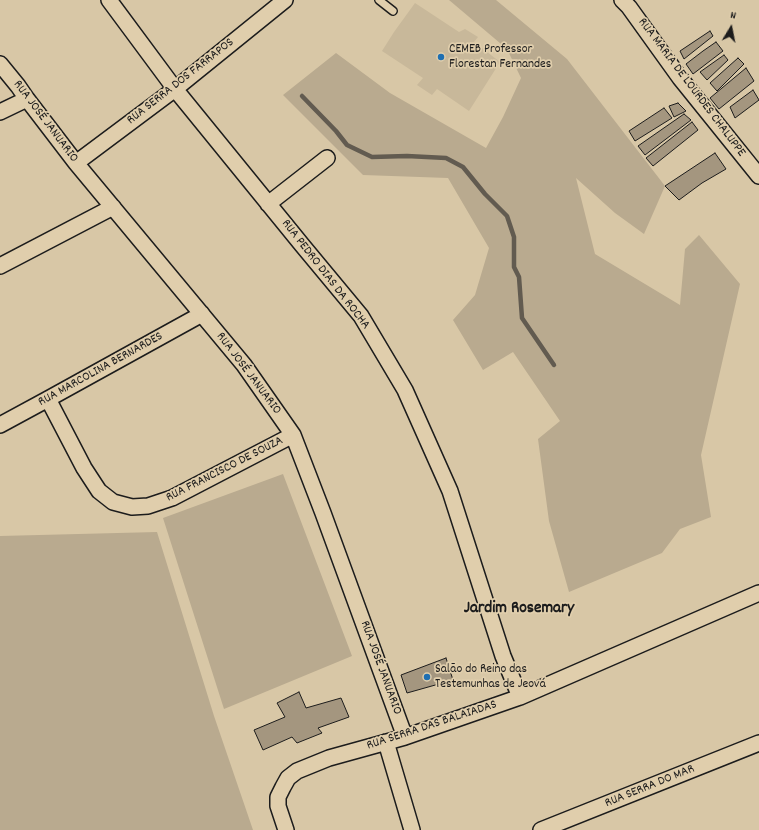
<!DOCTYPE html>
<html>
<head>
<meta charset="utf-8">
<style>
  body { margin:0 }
  #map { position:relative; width:759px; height:830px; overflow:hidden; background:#d8c7a6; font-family:Dekko,sans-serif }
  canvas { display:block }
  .north { position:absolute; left:711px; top:8px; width:40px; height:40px; -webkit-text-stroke:3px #e0ceac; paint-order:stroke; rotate:10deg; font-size:11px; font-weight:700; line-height:16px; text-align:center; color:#1c1c1c }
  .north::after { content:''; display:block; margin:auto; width:14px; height:18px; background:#1c1c1c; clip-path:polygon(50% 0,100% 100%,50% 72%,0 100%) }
</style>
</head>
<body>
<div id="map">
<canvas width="759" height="830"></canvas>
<div class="north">N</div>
</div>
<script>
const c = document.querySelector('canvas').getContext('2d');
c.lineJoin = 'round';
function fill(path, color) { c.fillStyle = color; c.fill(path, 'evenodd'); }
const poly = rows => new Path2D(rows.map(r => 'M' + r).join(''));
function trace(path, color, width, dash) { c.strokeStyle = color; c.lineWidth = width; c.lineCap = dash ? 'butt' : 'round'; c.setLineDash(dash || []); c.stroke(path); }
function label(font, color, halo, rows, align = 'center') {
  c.font = font + ' Dekko,sans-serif'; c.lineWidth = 3.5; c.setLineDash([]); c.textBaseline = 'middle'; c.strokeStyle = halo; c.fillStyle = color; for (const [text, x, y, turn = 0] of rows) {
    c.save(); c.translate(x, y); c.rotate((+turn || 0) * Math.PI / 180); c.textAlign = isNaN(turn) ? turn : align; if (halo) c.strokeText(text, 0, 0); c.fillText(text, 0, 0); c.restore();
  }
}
const built = poly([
  [415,3,459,32,465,29,478,37,474,42,500,62,469,111,437,89,432,95,417,85,423,78,382,51,394,32]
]);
const green = poly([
  [449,0,496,0,567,59,665,186,644,234,615,213,576,178,595,254,680,305,685,249,699,235,740,284,701,455,711,517,680,529,662,553,569,592,549,521,538,439,560,421,513,352,483,370,453,320,475,295,489,248,448,178,363,175,283,95,336,53,390,93,486,148,503,117,521,78,507,49],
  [283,474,352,656,224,709,163,518],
  [157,532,214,716,253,830,0,830,0,536]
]);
const stream = poly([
  [302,96,336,131,347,145,372,157,407,156,446,158,463,167,485,194,507,216,514,237,514,267,519,277,522,318,554,365]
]);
const building = poly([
  [710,31,713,36,684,59,680,51,710,31],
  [716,42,723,51,693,74,686,64,703,51,716,42],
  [724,55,728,60,707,80,700,72,724,55],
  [738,58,744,64,717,91,710,83,738,58],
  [746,68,754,81,719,109,710,98,746,68],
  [753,90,759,100,735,118,730,107,753,90],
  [678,103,686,111,674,117,669,106,678,103],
  [664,108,672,118,635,141,629,131,664,108],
  [684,114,691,120,645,155,638,146,684,114],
  [692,122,698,130,653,166,646,158,692,122],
  [715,153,726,169,702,183,679,200,665,186,715,153],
  [446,658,453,680,407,693,401,675,446,658],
  [299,692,306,708,341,698,349,717,318,728,322,733,297,743,292,737,263,750,254,730,285,717,277,703,299,692]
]);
const service = poly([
  [379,0,393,11]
]);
const minor = poly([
  [109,0,175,89,302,245,361,316,405,390,450,491,503,656,520,697],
  [622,0,629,7,680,78,759,176],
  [0,64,18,86,27,99,76,163,244,365,293,435,323,513,405,737],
  [0,112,27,99],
  [76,163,175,89,285,0],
  [268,204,327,158],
  [0,266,113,207],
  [48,399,84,468,99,491,113,502,132,507,148,506,172,498,293,435],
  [0,425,48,399,202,314],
  [386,742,412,830],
  [286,830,278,806,278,797,283,787,288,778,297,771,329,758,405,737,520,697,759,593],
  [541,830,759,743]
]);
const markers = [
  [441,57,4,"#1f6fb2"],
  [427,677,4,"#1f6fb2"]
];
const poiNames = [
  ["CEMEB Professor",449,50],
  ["Florestan Fernandes",449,65],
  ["Salão do Reino das",435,670],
  ["Testemunhas de Jeová",435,685]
];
const streetNames = [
  ["RUA SERRA DOS FARRAPOS",181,82,-38],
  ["RUA MARIA DE LOURDES CHALUPPE",691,88,53],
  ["RUA JOSÉ JANUARIO",45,122,53],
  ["RUA PEDRO DIAS DA ROCHA",325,275,52],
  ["RUA MARCOLINA BERNARDES",101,370,-29],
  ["RUA JOSÉ JANUARIO",248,374,53],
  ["RUA FRANCISCO DE SOUZA",225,470,-27],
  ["RUA JOSÉ JANUARIO",380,668,70],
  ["RUA SERRA DAS BALAIADAS",432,726,-18],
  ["RUA SERRA DO MAR",650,787,-22]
];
const districtNames = [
  ["Jardim Rosemary",519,610]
];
fill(built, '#c8b89a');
fill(green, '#b9aa8f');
trace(stream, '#625b50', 4.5);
fill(building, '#a4967f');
trace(building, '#1c1c1c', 1);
trace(service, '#1c1c1c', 10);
trace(minor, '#1c1c1c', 18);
trace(service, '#e0ceac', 7);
trace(minor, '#e0ceac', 15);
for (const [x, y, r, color] of markers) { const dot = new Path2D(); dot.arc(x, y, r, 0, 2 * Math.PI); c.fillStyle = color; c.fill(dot); trace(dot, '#e0ceac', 1.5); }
label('13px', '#1c1c1c', '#e0ceac', poiNames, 'left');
label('13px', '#1c1c1c', '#e0ceac', streetNames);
label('bold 17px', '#1c1c1c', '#e0ceac', districtNames);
</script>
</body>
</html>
